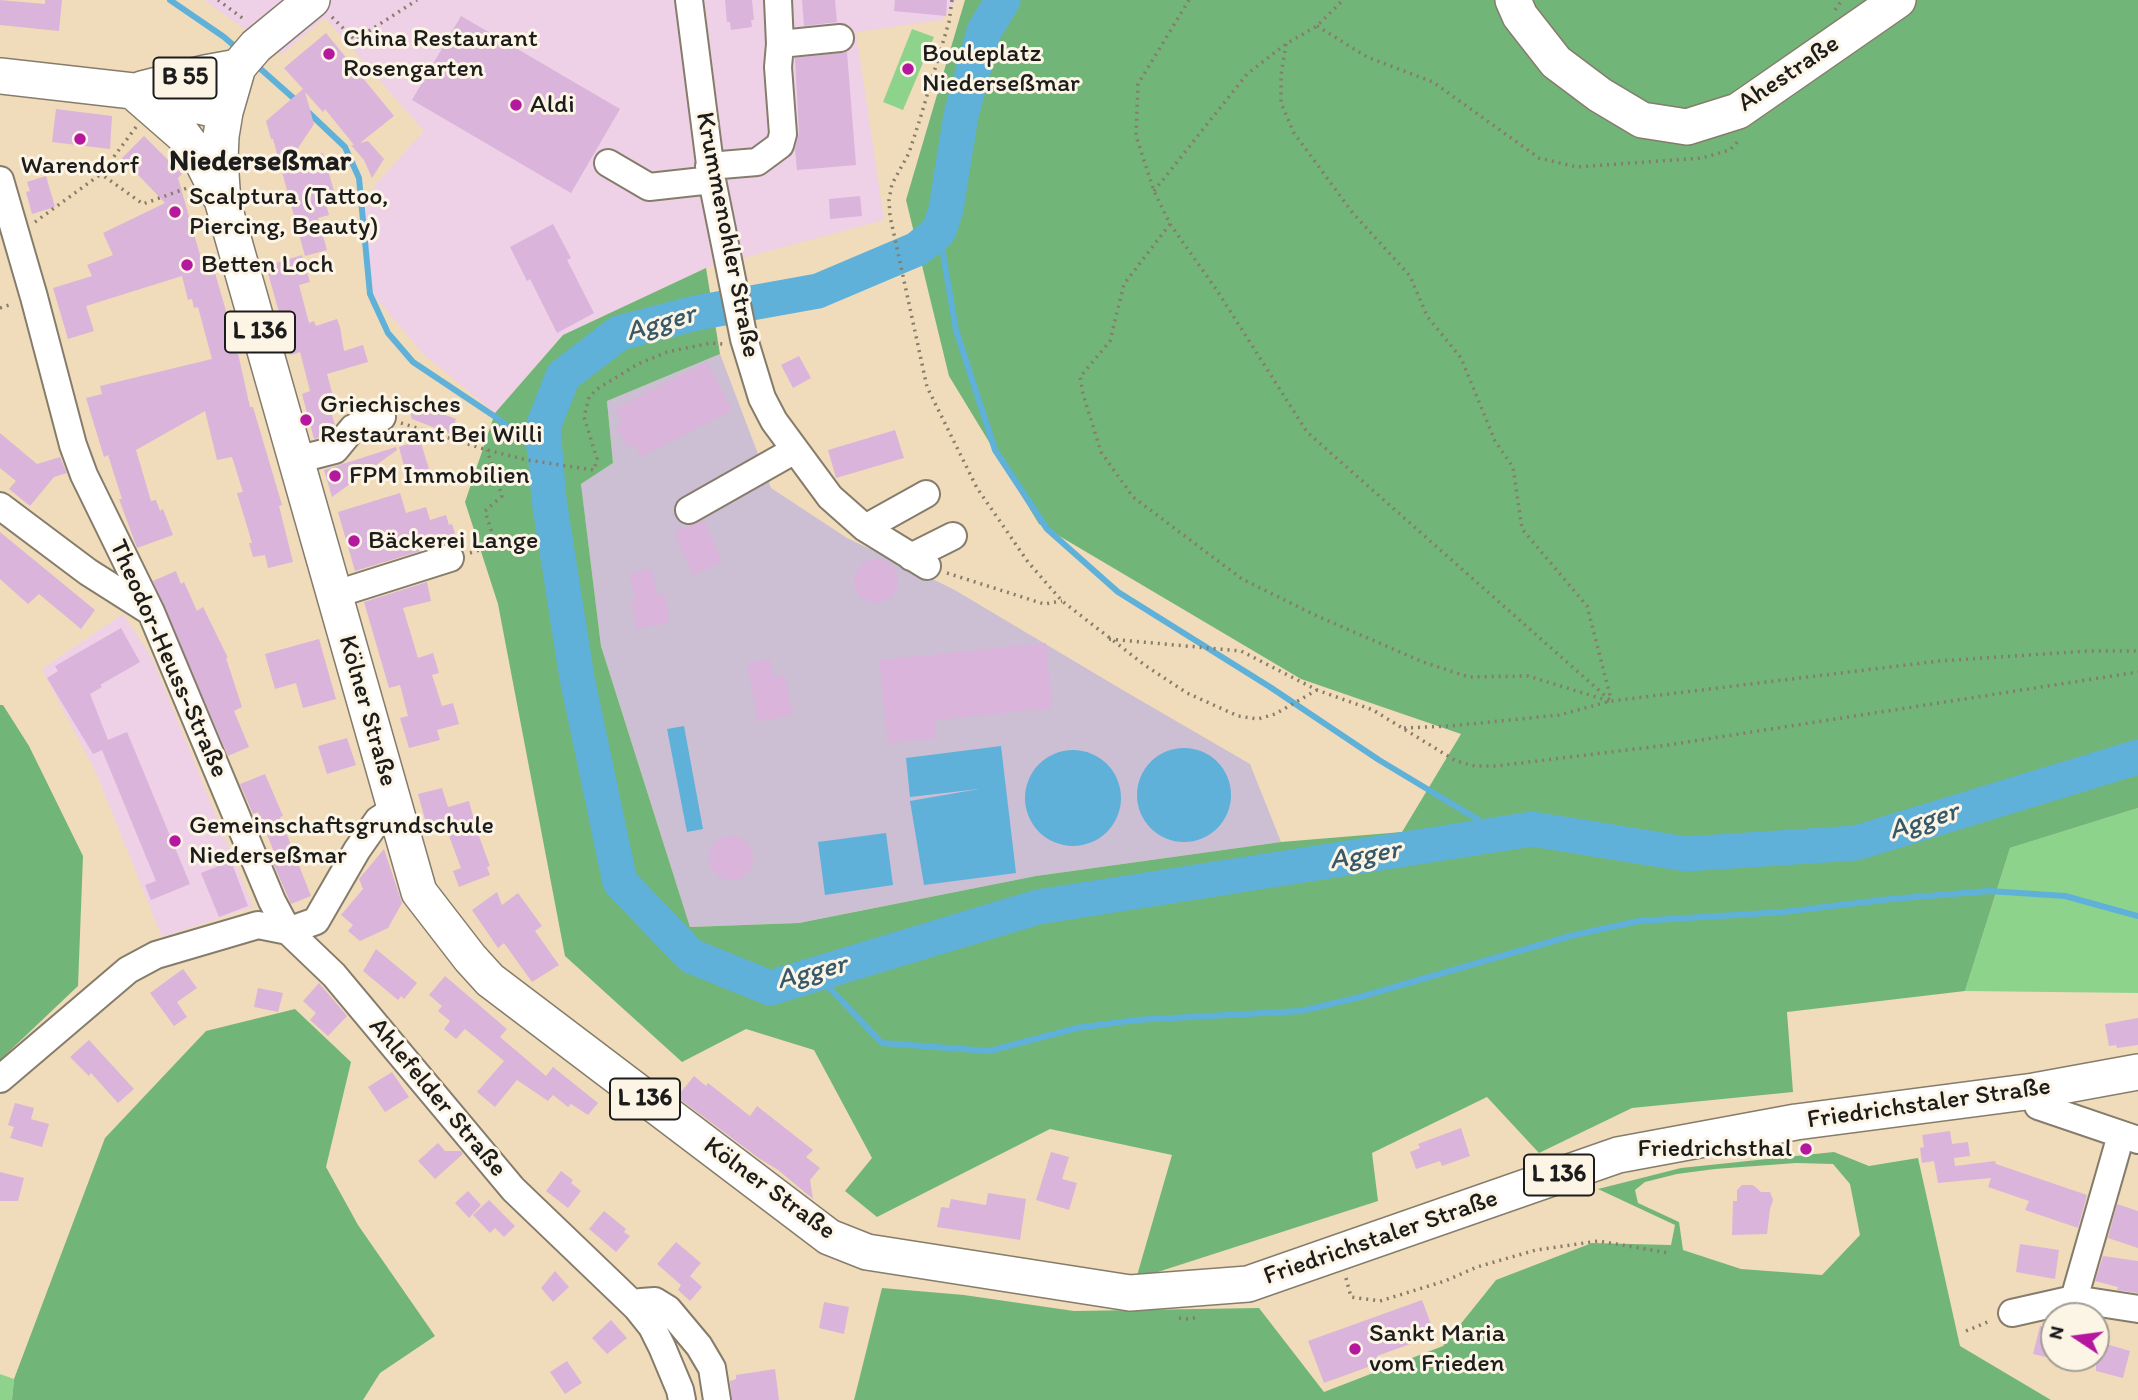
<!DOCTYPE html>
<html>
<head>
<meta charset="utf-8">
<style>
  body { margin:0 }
  #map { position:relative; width:2138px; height:1400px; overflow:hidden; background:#f0dcba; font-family:Itim,sans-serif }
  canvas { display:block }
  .north { position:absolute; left:2040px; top:1302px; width:70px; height:70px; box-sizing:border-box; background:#fcf5e5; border:2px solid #a29e95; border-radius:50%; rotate:283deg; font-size:19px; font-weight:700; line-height:28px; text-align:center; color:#1c1c1c }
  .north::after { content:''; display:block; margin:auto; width:24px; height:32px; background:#b5179e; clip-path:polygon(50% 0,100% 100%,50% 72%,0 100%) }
</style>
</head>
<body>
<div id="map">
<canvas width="2138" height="1400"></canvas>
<div class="north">N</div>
</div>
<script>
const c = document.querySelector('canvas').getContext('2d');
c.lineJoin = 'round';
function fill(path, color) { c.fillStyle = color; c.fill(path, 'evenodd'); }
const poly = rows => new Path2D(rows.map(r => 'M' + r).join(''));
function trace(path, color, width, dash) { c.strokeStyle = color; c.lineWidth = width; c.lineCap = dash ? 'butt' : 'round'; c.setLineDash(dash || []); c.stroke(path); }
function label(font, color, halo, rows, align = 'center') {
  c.font = font + ' Itim,sans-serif'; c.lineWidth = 6; c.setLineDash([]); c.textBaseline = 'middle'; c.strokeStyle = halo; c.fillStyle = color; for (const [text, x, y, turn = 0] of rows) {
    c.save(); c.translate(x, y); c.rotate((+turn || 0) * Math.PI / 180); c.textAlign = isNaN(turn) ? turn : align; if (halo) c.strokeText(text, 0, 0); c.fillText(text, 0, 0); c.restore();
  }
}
const built = poly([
  [204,0,956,0,942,20,856,32,884,220,706,268,563,335,495,413,423,354,372,293,360,236,363,209,375,185,424,131,325,18,281,55],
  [123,614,152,658,253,907,162,937,97,775,42,669]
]);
const industrial = poly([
  [720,354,771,488,847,538,953,589,1121,689,1250,764,1281,842,1036,876,799,923,690,927,601,646,581,484,613,463,607,401]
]);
const green = poly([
  [912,29,934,37,903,110,883,102],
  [2138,808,2138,993,1965,991,2010,848],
  [0,1374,14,1379,12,1400,0,1400]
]);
const forest = poly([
  [965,0,2138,0,2138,808,2010,848,1965,991,1787,1012,1793,1092,1632,1108,1539,1153,1487,1097,1372,1153,1378,1201,1136,1279,1172,1155,1050,1129,877,1217,845,1191,872,1158,814,1050,746,1029,682,1062,565,956,498,604,465,502,495,413,563,335,706,268,720,354,607,401,613,463,581,484,601,646,690,927,799,923,1036,876,1281,842,1402,832,1461,734,1301,679,1039,524,949,376,906,200],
  [0,705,3,705,29,746,83,856,78,986,0,1060],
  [295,1009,351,1062,326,1167,358,1225,435,1336,380,1373,363,1400,12,1400,14,1379,105,1138,206,1031],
  [1834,1152,1869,1166,1918,1158,1960,1346,2051,1400,854,1400,882,1288,964,1295,1074,1311,1259,1308,1324,1392,1443,1346,1496,1280,1592,1243,1671,1245,1675,1225,1598,1189,1681,1168],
  [1796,1163,1833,1164,1850,1184,1860,1235,1822,1275,1741,1269,1683,1250,1679,1222,1638,1203,1635,1190,1645,1182,1677,1174,1715,1169]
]);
const water = poly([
  [684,726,703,829,687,832,667,729],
  [1001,746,1016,873,924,885,910,801,979,789,910,797,906,758],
  '1137 795a47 47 0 1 1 94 0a47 47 0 1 1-94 0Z',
  '1025 798a48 48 0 1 1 96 0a48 48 0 1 1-96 0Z',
  [886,833,893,885,825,895,818,842]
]);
const stream = poly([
  [170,0,224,37,239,50],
  [255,64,299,103],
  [307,111,345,147,359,178,370,294,388,333,413,362,497,418,526,442,530,450,547,461],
  [939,231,956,330,995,450,1047,529,1118,592,1270,687,1379,760,1502,834],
  [817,975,882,1043,989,1051,1077,1028,1136,1020,1301,1011,1360,997,1574,935,1639,921,1783,912,1891,899,1989,891,2065,896,2138,916]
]);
const river = poly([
  [1003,0,984,31,961,115,946,209,939,231,917,249,818,291,696,313,619,333,563,376,543,427,549,500,577,678,620,882,691,956,770,988,1038,907,1532,829,1686,854,1856,843,2138,757]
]);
const building = poly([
  [0,0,45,4,45,0,62,0,59,31,0,25],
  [725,0,752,0,754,20,751,20,752,27,731,30,730,22,727,22],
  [802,0,835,0,837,22,804,26],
  [895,0,947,0,946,16,894,11],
  [461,16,620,109,571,193,412,100],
  [326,33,394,116,360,143,368,141,384,159,372,178,364,160,351,145,354,145,325,109,323,112,305,92,314,124,288,163,323,153,337,201,326,204,329,215,318,218,327,250,305,256,273,139,271,139,266,121,303,89,284,68],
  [847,52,856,165,797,170,795,149,799,133,795,58],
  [56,109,112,116,110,149,52,142],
  [144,136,182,174,178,178,204,269,213,266,237,349,250,407,253,407,282,505,279,506,293,562,268,568,265,555,253,557,249,543,252,543,237,493,243,492,232,457,217,460,205,411,136,450,151,501,156,500,160,511,163,509,173,535,137,548,119,499,122,499,108,455,104,457,86,398,102,394,100,386,212,359,198,307,194,308,192,299,188,300,182,276,86,306,94,331,68,339,53,288,92,276,87,265,113,255,103,233,165,203,122,158],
  [46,176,55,207,32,214,26,192,30,191,27,182],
  [860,196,862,216,830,219,829,199],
  [553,224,571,258,567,260,594,313,557,333,530,279,527,281,510,247],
  [302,255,310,282,299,285,309,323,314,321,316,326,337,319,340,327,344,351,363,345,368,362,327,374,336,407,330,409,335,425,326,436,314,439,302,394,310,391,300,352,291,355,266,266],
  [799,356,811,378,793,388,781,365],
  [707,362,732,410,641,457,634,444,628,448,616,426,623,422,615,409],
  [407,400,456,419,451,434,412,419],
  [895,430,904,458,836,478,828,450],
  [0,433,37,464,60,457,67,473,54,477,30,506,9,489,16,481,0,468],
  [420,440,430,472,407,478,399,447],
  [396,447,397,450,332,497,324,470],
  [400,493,406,513,426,507,430,520,446,515,449,525,452,524,457,540,355,571,338,512],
  [704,520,722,562,693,575,674,532],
  [0,532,95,610,81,629,39,594,28,604,0,579],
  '854 581a22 22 0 1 1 44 0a22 22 0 1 1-44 0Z',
  [652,569,657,595,665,594,669,623,636,629,631,600,635,599,630,573],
  [176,571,181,584,184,582,197,611,203,607,228,658,226,658,242,707,234,711,249,747,228,756,153,581],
  [427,582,431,601,403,608,418,658,433,653,439,673,432,675,442,706,453,703,459,724,437,730,440,740,409,748,400,718,408,716,400,685,389,688,364,602],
  [121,628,140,662,100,685,102,687,90,694,108,740,127,732,190,884,151,900,145,885,156,881,102,750,93,754,47,678,58,671,55,666],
  [319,639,336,699,303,708,296,683,275,689,265,654],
  [1046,643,1052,708,935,720,937,738,888,743,879,660],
  [771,659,774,677,785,675,793,715,758,722,747,663],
  [347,738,356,765,327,774,318,746],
  [265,774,283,816,280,817,311,896,291,904,269,854,274,852,258,812,253,814,240,784],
  [442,788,448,807,469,801,477,831,490,866,487,867,490,875,459,887,453,871,461,868,445,825,428,830,418,794],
  '709 858a22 22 0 1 1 44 0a22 22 0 1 1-44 0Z',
  [384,849,402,903,388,928,360,941,348,931,353,925,341,915,363,889,359,879],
  [231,861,248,906,219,917,201,873],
  [497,892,502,905,518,893,542,926,535,931,559,965,532,982,504,943,498,948,472,910],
  [376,949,417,983,404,999,401,996,398,1000,363,971],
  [183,969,197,988,177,1002,187,1017,174,1026,150,993],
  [445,976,507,1029,500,1037,546,1076,553,1067,598,1103,588,1115,571,1104,568,1107,553,1095,548,1101,517,1080,495,1107,477,1092,504,1061,465,1029,456,1039,444,1029,450,1021,438,1011,442,1006,429,995],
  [319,983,347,1016,328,1036,310,1020,316,1013,303,1001],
  [258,988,283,993,278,1012,254,1007],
  [2138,1018,2138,1045,2117,1048,2116,1045,2109,1046,2105,1024],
  [89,1040,134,1089,118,1103,91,1073,89,1076,70,1057],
  [392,1072,409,1097,385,1112,368,1087],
  [694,1076,706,1086,708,1083,750,1116,757,1106,813,1150,806,1157,820,1168,810,1180,813,1199,778,1170,760,1159,677,1097],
  [15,1103,34,1108,31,1119,49,1124,42,1147,10,1138,14,1127,8,1125],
  [1461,1128,1470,1156,1442,1166,1440,1161,1416,1169,1410,1152,1420,1148,1418,1144],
  [1950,1131,1952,1144,1968,1142,1970,1156,1954,1158,1955,1166,1995,1161,1996,1164,2087,1195,2078,1228,2025,1210,2029,1201,1988,1187,1991,1178,1938,1183,1934,1161,1922,1163,1920,1148,1924,1147,1922,1135],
  [438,1143,445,1151,461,1151,463,1154,435,1179,418,1161],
  [1051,1152,1069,1157,1062,1179,1077,1183,1069,1210,1036,1200],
  [561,1171,573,1180,571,1183,581,1191,568,1208,546,1191],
  [0,1172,24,1178,18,1201,0,1201],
  [1742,1185,1753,1185,1761,1192,1770,1192,1773,1200,1770,1209,1767,1234,1732,1235,1733,1201,1737,1201,1737,1190],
  [468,1191,481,1205,469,1218,455,1203],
  [988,1193,1026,1199,1020,1240,937,1227,941,1207,949,1208,951,1199,986,1205],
  [489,1200,515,1226,504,1237,495,1228,490,1233,473,1215],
  [2117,1204,2138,1211,2138,1248,2108,1238],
  [604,1211,626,1229,624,1232,630,1236,616,1252,589,1229],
  [676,1242,701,1263,690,1276,702,1287,690,1301,678,1290,681,1285,657,1264],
  [2020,1244,2059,1250,2055,1279,2016,1272],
  [2103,1256,2138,1261,2138,1293,2117,1290,2118,1287,2095,1281],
  [555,1271,569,1287,553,1302,541,1288],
  [1422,1300,1435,1335,1377,1356,1379,1363,1324,1383,1308,1341],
  [824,1302,849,1307,844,1334,819,1328],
  [611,1320,627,1338,607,1354,592,1338],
  [2040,1326,2054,1330,2054,1359,2033,1354],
  [2096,1341,2130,1351,2123,1378,2096,1371],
  [567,1361,582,1383,565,1394,550,1372],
  [775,1369,779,1400,732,1400,730,1381,736,1379,736,1375]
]);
const path = poly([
  [218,0,245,20],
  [952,0,949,22,920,119,909,153,892,184,889,200,890,216,927,387,977,488,1028,562,1062,601,1146,666,1187,693,1238,716,1258,719,1275,714,1317,690],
  [1189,0,1138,84,1136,136,1154,191,1170,224,1216,289,1307,432,1611,701],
  [1835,10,1842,0],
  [332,17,355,40,417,0],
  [1317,26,1367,57,1433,82,1539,158,1577,167,1702,158,1730,150,1739,140],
  [1286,44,1281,75,1281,103,1294,133,1352,212,1410,276,1427,316,1461,358,1495,441,1513,467,1522,529,1587,606,1611,699],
  [136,127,101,174,143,204,187,188],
  [1154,191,1247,74,1286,44,1317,26,1343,0],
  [35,222,101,174],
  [1170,224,1124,284,1110,341,1080,377,1083,394,1101,452,1133,497,1242,579,1317,616,1423,662,1469,677,1528,676,1609,701],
  [0,308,12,304],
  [401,423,487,450,527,460,594,470,597,459,584,417,589,397,597,389,638,364,667,352,711,343,723,344],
  [470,553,496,545,485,511,502,496,487,450],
  [947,573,1044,604,1062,601],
  [1109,639,1241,651,1317,690,1373,710,1456,761,1475,766,1496,766,1668,745,2138,672],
  [1404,728,1450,726,1559,715,1611,701,1939,661,2088,651,2138,651],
  [1346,1278,1351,1297,1380,1301,1445,1281,1477,1267,1536,1250,1598,1241,1669,1253],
  [1179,1318,1189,1319,1199,1317],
  [1966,1331,1990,1321]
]);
const minor = poly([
  [689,0,712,180,744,339,762,398,774,421,830,497,865,528,927,566],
  [778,0,780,44,840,38],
  [608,163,649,187,712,180],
  [709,166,757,162,780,145,783,134,778,67,780,44],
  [0,180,34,297,73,445,84,475,151,612,272,901,288,931,334,975,513,1189,636,1307,652,1327,662,1347,680,1390,682,1400],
  [296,460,335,450,353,428,382,417],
  [0,506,88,572,151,612],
  [689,510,795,450],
  [865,528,926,494],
  [911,557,953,536],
  [333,595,450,558],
  [288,931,316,921,357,850,378,820,395,809],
  [0,1079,128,970,156,955,258,925,288,931],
  [2034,1091,2038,1106,2138,1140],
  [2074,1299,2121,1135],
  [636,1307,641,1302,655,1301,668,1309,699,1346,712,1368,717,1400],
  [2012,1313,2074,1299,2138,1309]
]);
const major = poly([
  [312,0,256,46,238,67,225,112,221,136,220,160,223,203,419,892,470,958,490,980,829,1237,867,1252,1130,1293,1248,1284,1618,1155,1796,1122,2034,1091,2138,1072],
  [1513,0,1520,16,1556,62,1600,95,1642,120,1687,127,1738,111,1898,0],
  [0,76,133,91,225,112],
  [142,89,205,73,238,67],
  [136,94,183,135,201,159,219,195]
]);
const markers = [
  [329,54,7,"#b5179e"],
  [908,69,7,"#b5179e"],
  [516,105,7,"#b5179e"],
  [80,139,7,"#b5179e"],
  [175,212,7,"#b5179e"],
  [187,265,7,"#b5179e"],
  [306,420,7,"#b5179e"],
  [335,476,7,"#b5179e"],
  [354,541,7,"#b5179e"],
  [175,841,7,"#b5179e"],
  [1806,1149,7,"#b5179e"],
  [1355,1349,7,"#b5179e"]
];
const shields = [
  [185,78,63],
  [260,332,70],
  [645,1099,70],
  [1559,1175,70]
];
const shieldNames = [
  ["B 55",185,78],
  ["L 136",260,332],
  ["L 136",645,1099],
  ["L 136",1559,1175]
];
const poiNames = [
  ["China Restaurant",343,39],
  ["Rosengarten",343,69],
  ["Bouleplatz",922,54],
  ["Niederseßmar",922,84],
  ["Aldi",530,105],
  ["Warendorf",80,166,"center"],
  ["Scalptura (Tattoo,",189,197],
  ["Piercing, Beauty)",189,227],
  ["Betten Loch",201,265],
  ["Griechisches",320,405],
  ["Restaurant Bei Willi",320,435],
  ["FPM Immobilien",349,476],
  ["Bäckerei Lange",368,541],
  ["Gemeinschaftsgrundschule",189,826],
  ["Niederseßmar",189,856],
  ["Friedrichsthal",1792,1149,"right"],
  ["Sankt Maria",1369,1334],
  ["vom Frieden",1369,1364]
];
const streetNames = [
  ["Ahestraße",1789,74,-34],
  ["Krummenohler Straße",727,235,79],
  ["Theodor-Heuss-Straße",168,659,66],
  ["Kölner Straße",367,711,74],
  ["Ahlefelder Straße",437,1098,50],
  ["Friedrichstaler Straße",1929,1104,-8],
  ["Kölner Straße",769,1189,36],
  ["Friedrichstaler Straße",1381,1238,-19]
];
const waterNames = [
  ["Agger",661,324,-16],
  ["Agger",1924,822,-17],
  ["Agger",1365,856,-9],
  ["Agger",812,973,-14]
];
const quarterNames = [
  ["Niederseßmar",260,162]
];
fill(built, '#eed0e7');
fill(industrial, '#ccbed3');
fill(green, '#8ed38c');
fill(forest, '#72b578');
fill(water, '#5fb1da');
trace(stream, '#5fb1da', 6);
trace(river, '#5fb1da', 35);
fill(building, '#dab4da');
trace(minor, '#867c6b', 30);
trace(major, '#867c6b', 38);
trace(path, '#867c6b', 3.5, [2, 5]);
trace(minor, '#fff', 26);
trace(major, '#fff', 35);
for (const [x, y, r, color] of markers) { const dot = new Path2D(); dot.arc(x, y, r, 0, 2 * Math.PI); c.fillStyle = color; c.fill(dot); trace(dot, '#fcf5e5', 2.5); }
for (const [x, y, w] of shields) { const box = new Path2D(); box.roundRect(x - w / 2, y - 20.5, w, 41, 5); c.fillStyle = '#fcf5e5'; c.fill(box); trace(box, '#1c1c1c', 2); }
label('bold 24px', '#1c1c1c', null, shieldNames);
label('26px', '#1c1c1c', '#fcf5e5', poiNames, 'left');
label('26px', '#1c1c1c', '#fcf5e5', streetNames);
label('italic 28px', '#375868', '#fcf5e5', waterNames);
label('bold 30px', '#1c1c1c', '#fcf5e5', quarterNames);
</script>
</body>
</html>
